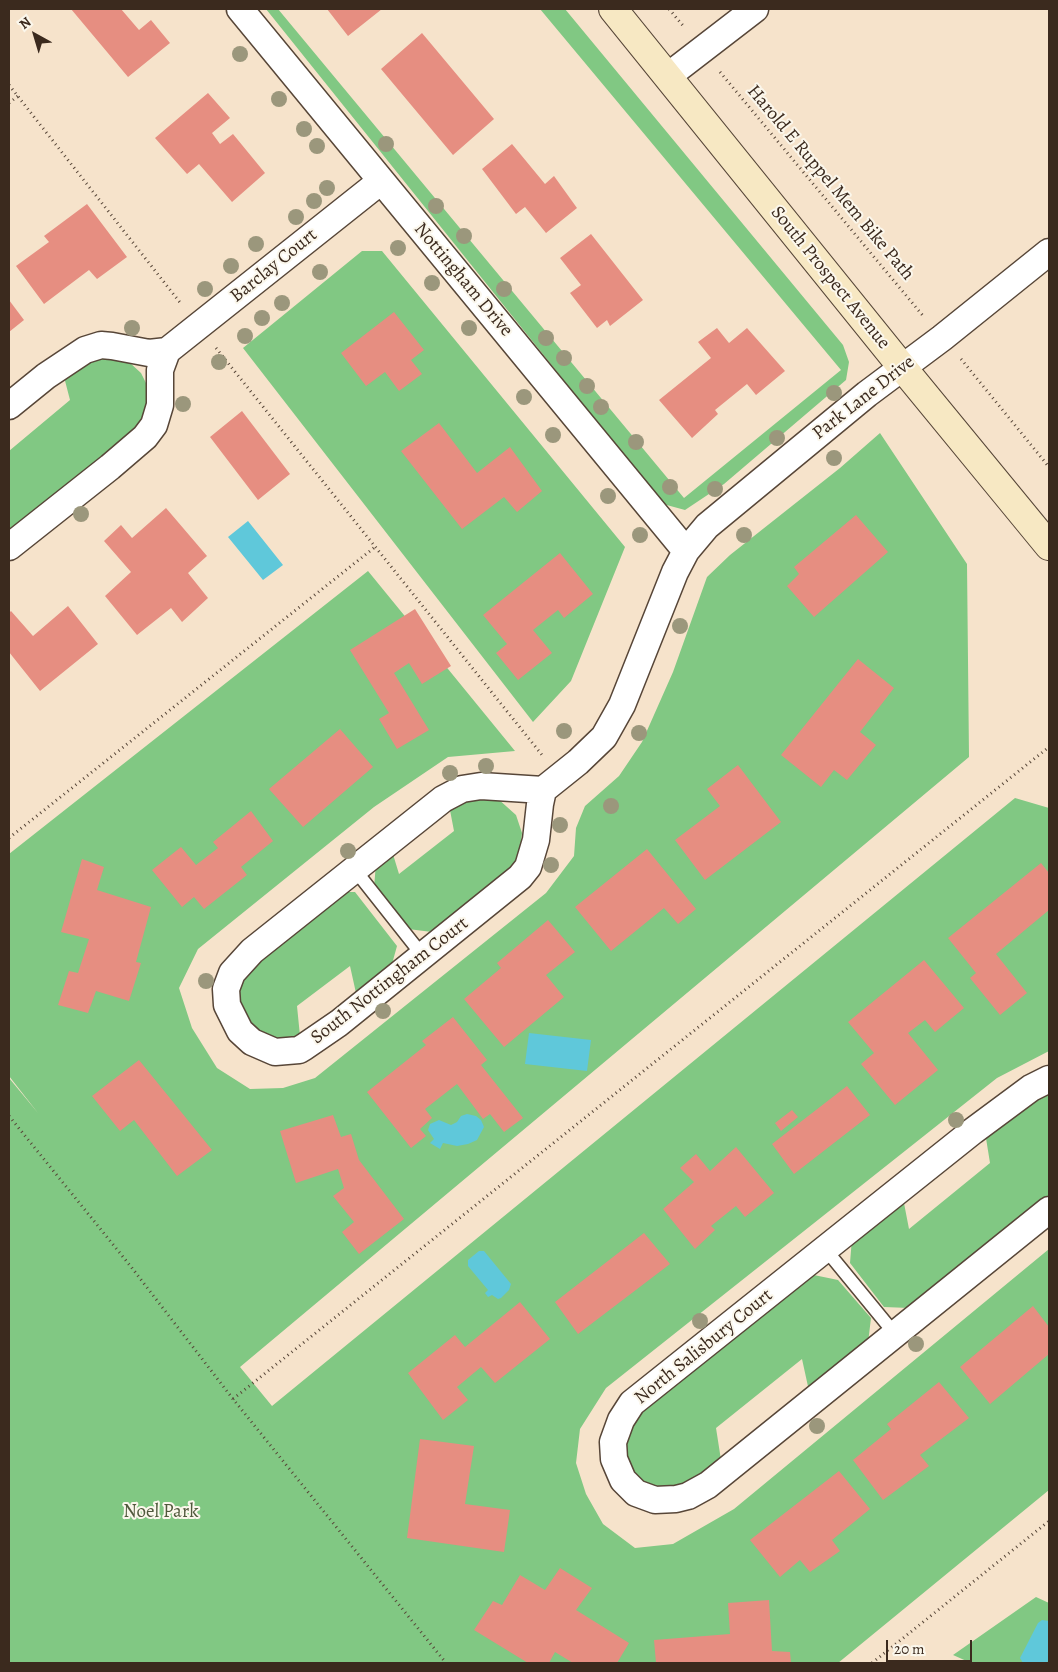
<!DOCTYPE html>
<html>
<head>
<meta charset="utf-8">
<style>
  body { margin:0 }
  #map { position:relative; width:1058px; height:1672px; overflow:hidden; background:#f6e3cb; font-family:Alegreya,serif }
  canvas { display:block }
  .frame { position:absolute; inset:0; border:10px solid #3b2a1e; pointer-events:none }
  .north { position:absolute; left:10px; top:10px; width:50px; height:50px; -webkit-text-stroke:4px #fbf7ec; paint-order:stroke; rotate:321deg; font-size:14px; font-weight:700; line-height:20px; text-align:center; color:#3b2a1e }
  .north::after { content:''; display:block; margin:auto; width:18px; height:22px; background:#3b2a1e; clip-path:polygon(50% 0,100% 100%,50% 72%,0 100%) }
  .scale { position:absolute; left:886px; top:1640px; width:86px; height:22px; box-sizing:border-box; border:2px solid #3b2a1e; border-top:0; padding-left:6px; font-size:15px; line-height:18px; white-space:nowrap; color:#3b2a1e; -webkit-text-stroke:4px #fbf7ec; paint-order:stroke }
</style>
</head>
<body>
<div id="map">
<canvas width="1058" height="1672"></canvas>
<div class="frame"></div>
<div class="north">N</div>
<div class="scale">20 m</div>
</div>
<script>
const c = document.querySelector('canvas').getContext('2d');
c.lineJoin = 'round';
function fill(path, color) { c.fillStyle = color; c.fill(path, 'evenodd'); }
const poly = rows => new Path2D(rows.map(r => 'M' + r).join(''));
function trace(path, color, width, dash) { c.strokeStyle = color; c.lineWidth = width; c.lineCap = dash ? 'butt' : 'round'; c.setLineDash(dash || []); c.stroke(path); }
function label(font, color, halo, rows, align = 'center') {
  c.font = font + ' Alegreya,serif'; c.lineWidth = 4; c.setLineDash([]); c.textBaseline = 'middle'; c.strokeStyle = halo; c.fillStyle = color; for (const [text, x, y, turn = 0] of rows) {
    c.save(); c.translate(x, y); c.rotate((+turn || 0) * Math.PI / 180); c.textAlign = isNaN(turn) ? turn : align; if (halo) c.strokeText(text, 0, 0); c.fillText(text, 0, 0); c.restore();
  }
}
const green = poly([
  [266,9,278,9,684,498,841,370,540,9,565,9,843,345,849,362,846,380,724,484,685,510,663,504],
  [362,251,382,251,625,547,571,681,533,722,243,348],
  [100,355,129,362,141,373,147,385,148,405,144,420,137,431,9,535,9,451,70,400,63,373],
  [880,433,967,564,969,757,240,1367,272,1406,1015,798,1049,808,1049,1051,997,1078,606,1388,580,1429,576,1463,586,1494,603,1524,635,1548,673,1544,734,1509,1049,1249,1049,1490,838,1663,9,1663,9,1078,38,1113,9,1076,9,854,368,571,515,751,448,757,374,807,198,949,179,988,192,1028,217,1068,250,1089,283,1088,315,1078,546,893,574,856,576,828,585,806,619,776,642,742,673,672,707,577,730,555,840,468],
  [462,796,497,798,516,815,522,833,520,851,513,866,432,932,408,929,374,888,376,863,392,851,399,874,454,831,449,805],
  [337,892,355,892,397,946,392,964,356,993,350,966,297,1006,300,1036,280,1039,265,1036,240,1015,234,984],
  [1049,1086,1049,1197,909,1308,884,1307,850,1263,852,1238,903,1198,909,1229,990,1163,985,1132],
  [809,1274,838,1280,871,1318,868,1343,809,1391,802,1359,716,1428,721,1460,700,1476,679,1485,660,1487,645,1483,631,1470,623,1455,631,1419],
  [1036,1597,1049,1603,1049,1663,971,1663,953,1655]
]);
const water = poly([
  [248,521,283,565,263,580,228,537],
  [529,1033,591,1040,587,1071,525,1064],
  [467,1114,476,1116,481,1120,484,1127,477,1140,468,1144,457,1146,443,1143,440,1149,430,1143,434,1139,428,1130,430,1124,439,1120,451,1125,457,1122,461,1116],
  [479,1251,484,1251,511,1284,509,1290,501,1298,498,1299,492,1295,488,1297,485,1293,488,1290,468,1266,468,1260],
  [1042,1620,1049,1621,1049,1658,1047,1663,1023,1663,1020,1658,1038,1623]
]);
const building = poly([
  [71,9,121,9,139,30,151,20,170,43,128,77],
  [327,9,382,9,348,36],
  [422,33,494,119,453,155,381,69],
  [208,93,230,118,212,133,220,144,233,134,265,173,232,202,199,164,187,174,155,138],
  [512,144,545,184,554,176,577,208,546,233,525,207,516,214,482,169],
  [87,204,127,257,97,279,89,270,44,304,16,266,49,242,44,236],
  [591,234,643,300,610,326,607,320,597,328,570,293,581,285,560,258],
  [9,300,24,320,9,332],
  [394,312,424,350,411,360,422,374,399,391,385,372,366,386,341,353],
  [717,328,729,343,747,328,785,371,756,395,747,384,715,410,718,414,692,438,659,400,711,358,698,342],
  [242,411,290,474,258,500,210,437],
  [439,423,477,473,510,447,542,491,517,512,504,497,462,529,401,451],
  [166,508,207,556,188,573,208,598,182,622,171,608,137,635,105,596,131,572,104,541,121,525,132,538],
  [856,515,888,552,814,617,787,586,799,574,794,567],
  [560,553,593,594,564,618,558,610,533,630,552,653,518,680,496,653,507,644,483,615],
  [68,606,98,644,40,691,9,652,9,613,11,611,33,636],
  [415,609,451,666,422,684,409,663,394,673,429,730,397,749,379,719,389,713,350,650],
  [858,659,894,688,860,732,876,745,847,780,834,770,821,787,781,755],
  [340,729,373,767,303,827,269,789],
  [738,765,781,822,705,880,675,840,720,806,707,789],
  [251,811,273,841,241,867,247,875,204,909,194,897,182,907,152,870,181,847,196,865,218,848,213,842],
  [647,849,696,909,678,924,664,908,611,951,575,907],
  [82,859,104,867,97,890,151,907,136,962,141,963,129,1001,96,991,88,1013,58,1005,69,971,78,973,89,939,61,932],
  [1041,863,1049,873,1049,910,996,954,1027,993,1000,1015,970,978,976,973,948,938],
  [548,920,575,952,546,975,564,997,504,1047,464,999,501,968,497,963],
  [924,960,964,1008,935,1032,925,1020,908,1033,938,1070,895,1105,861,1064,874,1053,848,1022],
  [453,1017,487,1060,481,1065,523,1118,504,1132,490,1114,483,1119,457,1084,425,1109,432,1118,420,1129,426,1136,411,1148,367,1092,426,1045,422,1041],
  [139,1060,212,1150,177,1176,134,1120,120,1131,92,1096],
  [847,1086,870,1115,794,1174,772,1144],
  [792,1110,798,1117,781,1131,775,1123],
  [333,1115,341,1137,351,1134,359,1160,404,1219,359,1254,342,1232,354,1222,333,1196,344,1188,338,1169,296,1183,280,1131],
  [736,1147,774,1193,745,1217,736,1206,711,1226,715,1230,695,1249,663,1209,694,1182,680,1168,696,1154,710,1171],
  [644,1233,670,1264,578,1334,555,1302],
  [520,1302,550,1339,495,1383,481,1367,457,1387,468,1400,443,1420,408,1373,455,1335,465,1347],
  [1033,1306,1049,1327,1049,1354,990,1404,960,1367],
  [939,1382,969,1418,920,1455,929,1466,883,1500,853,1460,891,1429,887,1424],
  [420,1439,474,1446,465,1504,510,1510,504,1552,407,1538],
  [839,1471,870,1509,832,1540,840,1551,810,1572,800,1560,780,1577,750,1540],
  [560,1568,592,1588,576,1610,629,1643,617,1663,573,1663,555,1652,549,1663,528,1663,474,1630,493,1601,502,1605,520,1575,545,1590],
  [769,1600,772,1651,790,1652,791,1663,656,1663,654,1640,730,1634,728,1603]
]);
const path = poly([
  [669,9,685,28],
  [720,72,924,317],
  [9,85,182,305],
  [9,103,18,96],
  [216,348,542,755],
  [961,359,1049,467],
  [9,838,375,547],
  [9,1116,132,1268,233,1399,446,1663],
  [233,1399,1049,747],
  [872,1663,1049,1521]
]);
const lane = poly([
  [355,870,423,956],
  [826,1250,895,1334]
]);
const street = poly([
  [240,9,686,551],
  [668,76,755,9],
  [9,406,46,376,85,350,101,345,112,346,149,353,167,351],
  [9,547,110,467,145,437,154,425,160,405,160,370,167,351,381,181],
  [543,790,481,786,462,789,443,799,252,951,232,973,226,989,227,1005,240,1031,252,1042,275,1052,299,1050,304,1047,339,1023,520,877,528,867,536,840,540,804,543,790,578,762,604,737,622,705,675,572,686,551,707,526,867,394,942,338,1049,252],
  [1049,1079,1031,1088,973,1131,632,1403,621,1420,613,1442,614,1459,623,1480,636,1493,655,1500,676,1499,688,1496,708,1485,1049,1210]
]);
const secondary = poly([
  [613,9,902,367,1049,546]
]);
const trees = [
  [240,54],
  [279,99],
  [304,129],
  [386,144],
  [317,146],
  [327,188],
  [314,201],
  [436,206],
  [296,217],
  [464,236],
  [256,244],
  [398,248],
  [231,266],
  [320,272],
  [432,283],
  [205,289],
  [504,289],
  [282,303],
  [262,318],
  [132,328],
  [469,328],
  [245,336],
  [546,338],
  [564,358],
  [219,362],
  [587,386],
  [834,393],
  [524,397],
  [183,404],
  [601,407],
  [553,435],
  [777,438],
  [636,442],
  [834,458],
  [670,487],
  [715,489],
  [608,496],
  [81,514],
  [640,535],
  [744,535],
  [680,626],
  [564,731],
  [639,733],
  [486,766],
  [450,773],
  [611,806],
  [560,825],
  [348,851],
  [551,865],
  [206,981],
  [383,1011],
  [956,1120],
  [700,1321],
  [916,1344],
  [817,1426]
];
const streetNames = [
  ["Harold E Ruppel Mem Bike Path",830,183,50],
  ["Barclay Court",274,266,-39],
  ["South Prospect Avenue",830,278,51],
  ["Nottingham Drive",463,280,50],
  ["Park Lane Drive",864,398,-38],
  ["South Nottingham Court",390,981,-38],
  ["North Salisbury Court",704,1347,-39]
];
const parkNames = [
  ["Noel Park",161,1512]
];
fill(green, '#81c883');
fill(water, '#5fc8da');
fill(building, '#e68e81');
trace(lane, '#574638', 15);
trace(street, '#574638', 29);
trace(secondary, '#574638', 30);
trace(path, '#574638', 3, [1, 4]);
trace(lane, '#fff', 12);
trace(street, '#fff', 26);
trace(secondary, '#f7e8c3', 28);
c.fillStyle = '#9b977c';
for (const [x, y] of trees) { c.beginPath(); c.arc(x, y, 8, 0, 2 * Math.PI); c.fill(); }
label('19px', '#3b2a1e', '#fbf7ec', streetNames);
label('19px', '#50593c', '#fbf7ec', parkNames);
</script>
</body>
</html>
